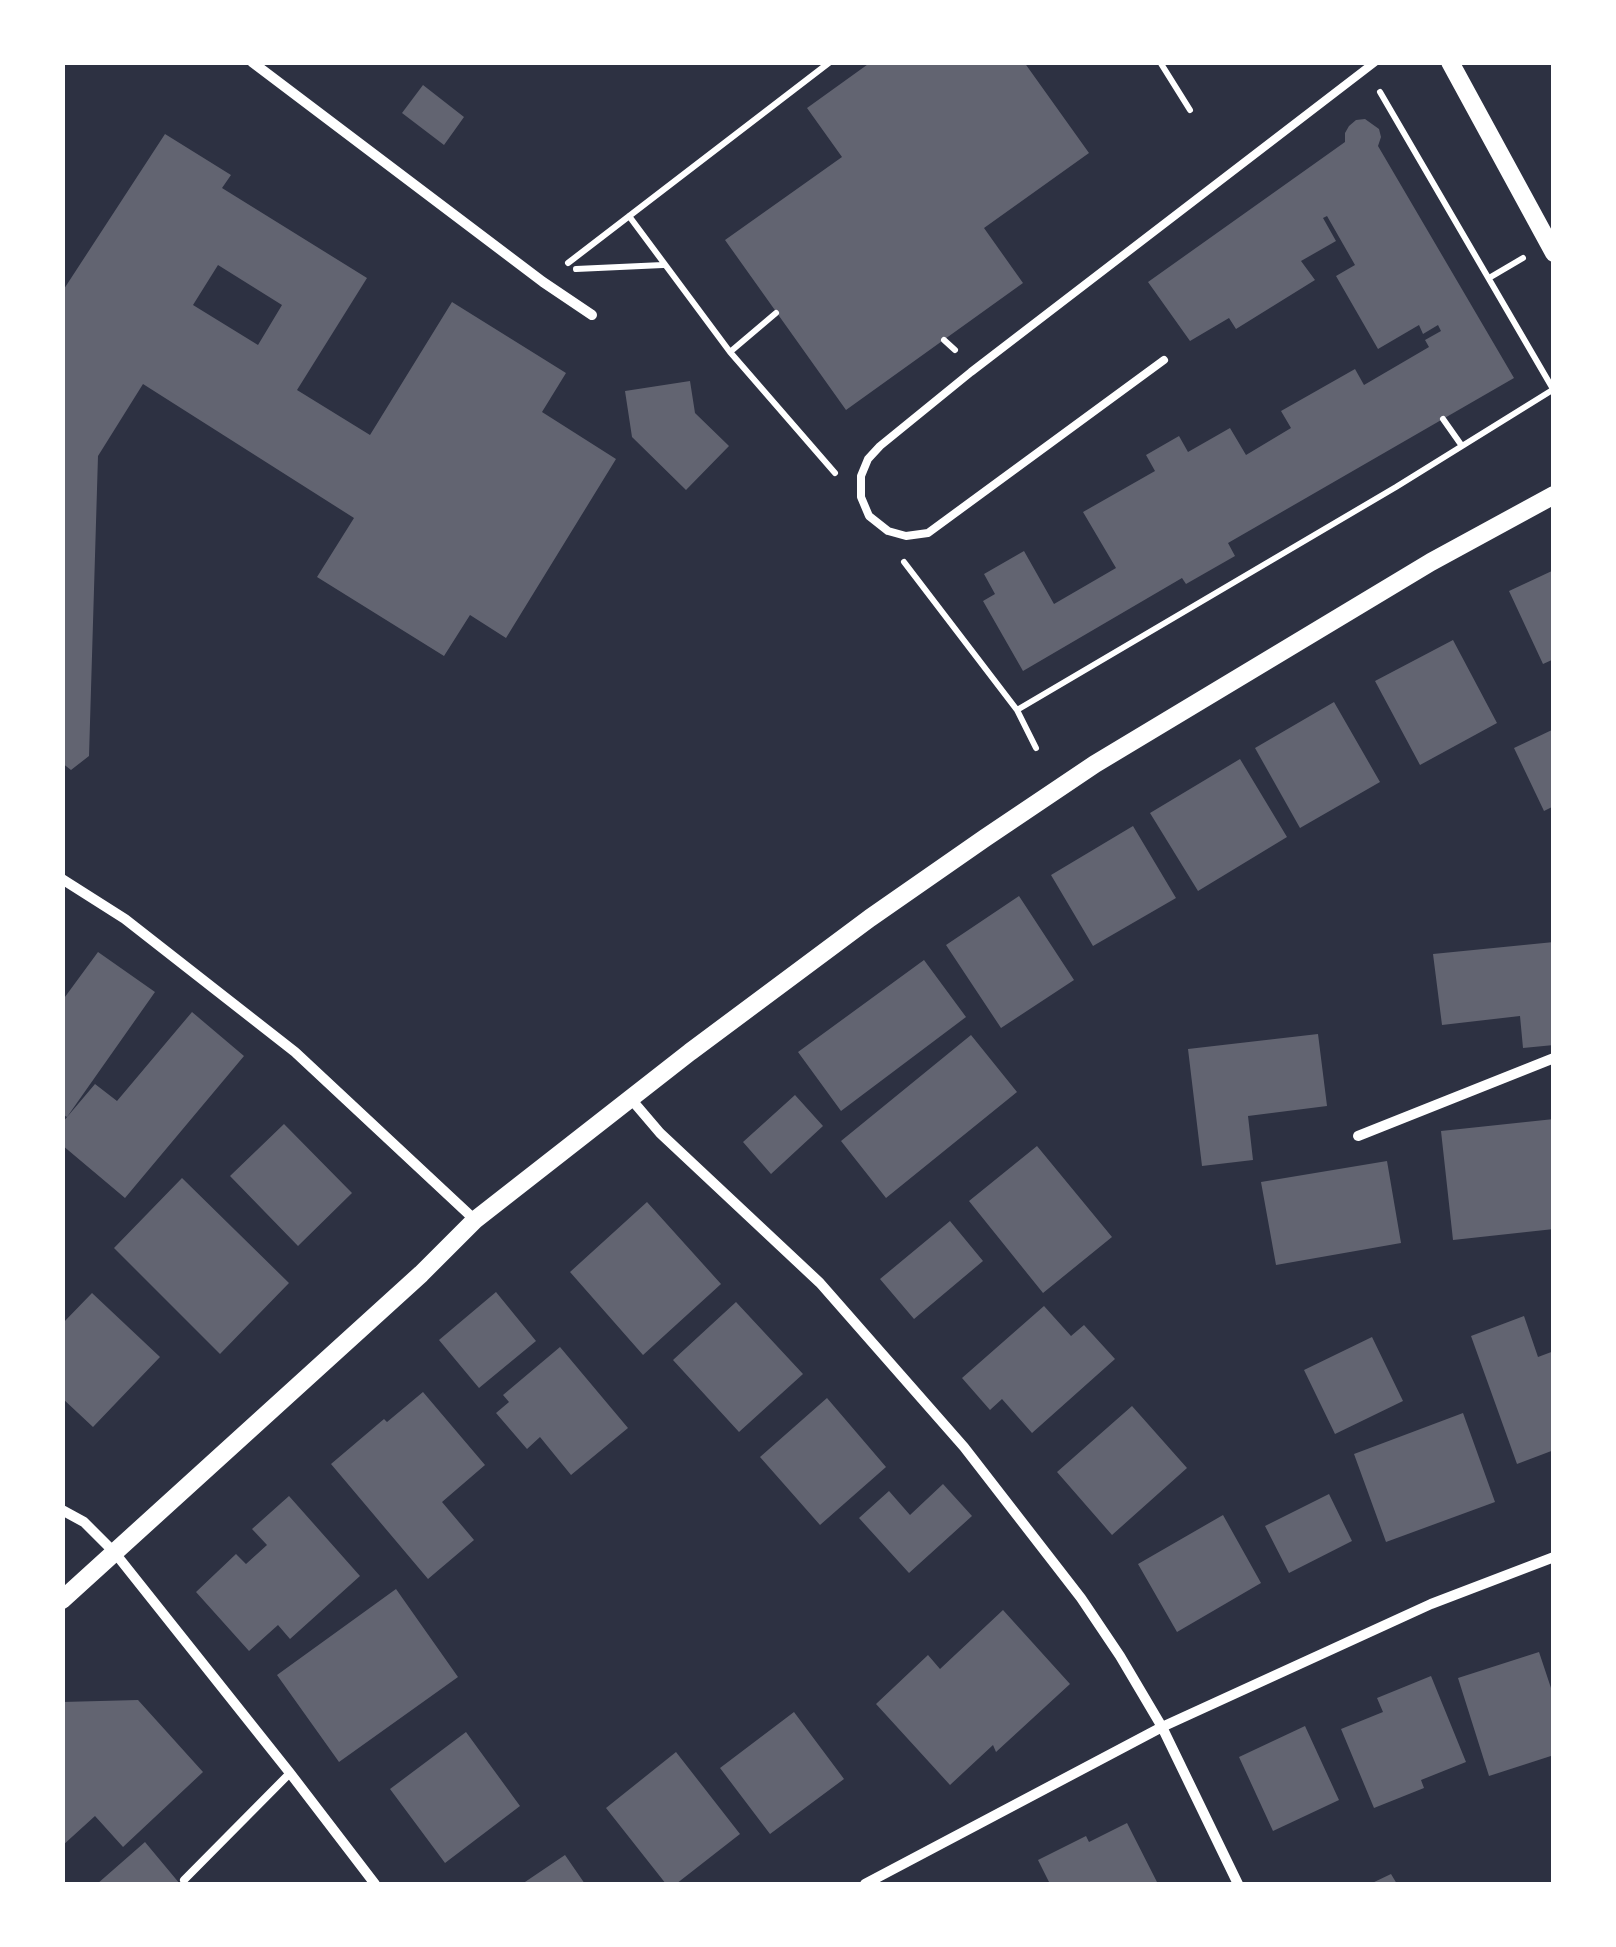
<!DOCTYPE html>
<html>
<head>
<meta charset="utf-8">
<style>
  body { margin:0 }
  #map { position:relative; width:1616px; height:1947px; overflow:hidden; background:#2d3142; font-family:Ubuntu,sans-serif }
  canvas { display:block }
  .frame { position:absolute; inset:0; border:65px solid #fff; pointer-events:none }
</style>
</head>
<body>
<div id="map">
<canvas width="1616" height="1947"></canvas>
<div class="frame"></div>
</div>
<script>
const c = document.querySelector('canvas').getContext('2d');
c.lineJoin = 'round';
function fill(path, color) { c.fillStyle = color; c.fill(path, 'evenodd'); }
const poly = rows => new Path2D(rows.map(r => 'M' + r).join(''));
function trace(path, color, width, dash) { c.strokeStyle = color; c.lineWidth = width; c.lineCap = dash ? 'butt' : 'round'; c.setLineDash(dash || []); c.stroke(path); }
const building = poly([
  [871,62,1024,62,1089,153,984,228,1023,283,846,410,725,240,842,157,807,108],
  [423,85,464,117,444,145,402,113],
  [1365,119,1379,129,1381,137,1378,146,1514,378,1228,543,1235,556,1186,584,1182,578,1023,671,983,601,995,594,984,574,1024,551,1054,604,1116,568,1083,512,1155,471,1146,455,1179,436,1188,452,1230,428,1246,455,1291,428,1281,411,1355,369,1364,385,1429,347,1425,340,1441,331,1438,325,1423,334,1419,325,1378,349,1336,276,1355,265,1327,216,1323,218,1336,241,1301,261,1315,280,1236,329,1229,318,1190,341,1148,282,1345,142,1345,133,1349,126,1356,120],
  [165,134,231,175,222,188,367,278,297,390,370,435,452,302,566,373,542,412,616,459,506,638,470,615,444,656,317,577,354,518,143,384,98,456,89,756,71,770,62,763,62,292],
  [218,265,282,305,258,345,193,305],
  [690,381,695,413,729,446,686,490,632,437,625,391],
  [1554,570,1554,659,1543,664,1509,591],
  [1453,640,1497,723,1420,765,1375,681],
  [1334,702,1380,782,1300,828,1255,748],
  [1554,729,1554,806,1544,811,1514,748],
  [1240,759,1287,837,1198,891,1150,813],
  [1133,826,1176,898,1093,946,1051,875],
  [1019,896,1074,980,1001,1028,946,945],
  [1554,942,1554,1045,1523,1048,1520,1016,1442,1025,1433,954],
  [98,952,155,992,67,1117,62,1114,62,1001],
  [924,960,966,1017,841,1111,798,1052],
  [192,1012,244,1056,125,1198,62,1145,62,1123,95,1084,117,1101],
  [1318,1034,1327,1106,1248,1116,1253,1160,1202,1166,1188,1049],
  [971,1035,1017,1092,886,1198,841,1141],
  [795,1095,823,1126,771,1174,743,1142],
  [1554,1119,1554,1229,1453,1240,1441,1131],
  [284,1124,352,1193,298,1246,230,1176],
  [1037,1146,1112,1237,1043,1293,969,1201],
  [1387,1161,1401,1243,1276,1265,1261,1182],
  [182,1178,289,1283,220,1354,114,1248],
  [647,1202,721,1284,643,1355,570,1272],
  [950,1221,983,1261,914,1319,880,1279],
  [496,1292,536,1341,479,1388,439,1340],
  [92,1293,160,1357,93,1427,62,1398,62,1324],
  [736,1302,803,1374,739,1432,673,1360],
  [1044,1306,1071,1336,1084,1325,1115,1359,1032,1433,1002,1399,990,1410,962,1378],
  [1524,1316,1538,1357,1554,1351,1554,1450,1517,1464,1471,1336],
  [1372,1337,1403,1401,1335,1434,1304,1370],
  [560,1347,628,1428,571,1475,540,1437,527,1449,496,1413,509,1402,503,1395],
  [423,1392,485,1465,442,1502,474,1540,428,1579,331,1464,384,1419,387,1422],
  [827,1398,886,1467,820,1525,760,1457],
  [1132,1406,1187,1468,1112,1535,1057,1472],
  [1463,1413,1495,1502,1386,1542,1354,1454],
  [943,1484,972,1516,909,1573,859,1518,889,1491,910,1515],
  [1329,1494,1352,1541,1289,1573,1265,1526],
  [289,1496,360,1576,290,1639,278,1625,249,1651,196,1592,236,1554,246,1564,267,1545,252,1529],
  [1223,1515,1261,1583,1177,1632,1138,1564],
  [396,1589,458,1677,339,1762,277,1675],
  [1003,1610,1070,1684,996,1752,993,1745,950,1785,876,1704,928,1655,940,1669],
  [1539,1652,1554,1697,1554,1755,1489,1776,1458,1678],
  [1431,1676,1466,1762,1421,1780,1424,1788,1374,1808,1341,1729,1383,1712,1377,1698],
  [138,1700,203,1772,123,1847,95,1816,62,1846,62,1702],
  [794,1712,844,1779,770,1834,720,1768],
  [1305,1726,1339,1800,1273,1831,1239,1757],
  [466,1732,520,1806,445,1863,390,1789],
  [676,1752,740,1834,676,1884,666,1884,606,1808],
  [1127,1823,1158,1884,1050,1884,1038,1860,1086,1836,1089,1842],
  [145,1842,180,1884,97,1884],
  [565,1855,585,1884,522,1884],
  [1391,1874,1397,1884,1370,1884]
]);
const path = poly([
  [1160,62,1190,110],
  [1380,92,1553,389],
  [629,216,730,352,835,473],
  [568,263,830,62],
  [576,269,663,265],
  [1489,278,1523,258],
  [944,340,955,350],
  [730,352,776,313],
  [1443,419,1462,446],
  [904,562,1017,710,1036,748],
  [1017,710,1396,487,1554,389]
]);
const service = poly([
  [1164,360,928,533,906,536,888,531,869,516,861,497,861,476,868,459,880,446,971,372,1375,62],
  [184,1880,290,1773]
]);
const minor = poly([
  [252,62,543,282,592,315],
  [62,879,125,919,295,1052,475,1220],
  [631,1099,660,1133,820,1283,964,1447,1081,1598,1120,1656,1162,1727,1238,1884],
  [1358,1136,1554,1058],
  [62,1510,84,1522,115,1553,290,1773,375,1884],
  [865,1884,1162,1727,1431,1604,1554,1557]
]);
const tertiary = poly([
  [1450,62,1554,253],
  [62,1600,421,1274,475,1220,690,1052,870,918,985,838,1095,764,1431,562,1554,495]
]);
fill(building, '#626471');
trace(path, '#fff', 6);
trace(service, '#fff', 8);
trace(minor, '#fff', 10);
trace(tertiary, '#fff', 18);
</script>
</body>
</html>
